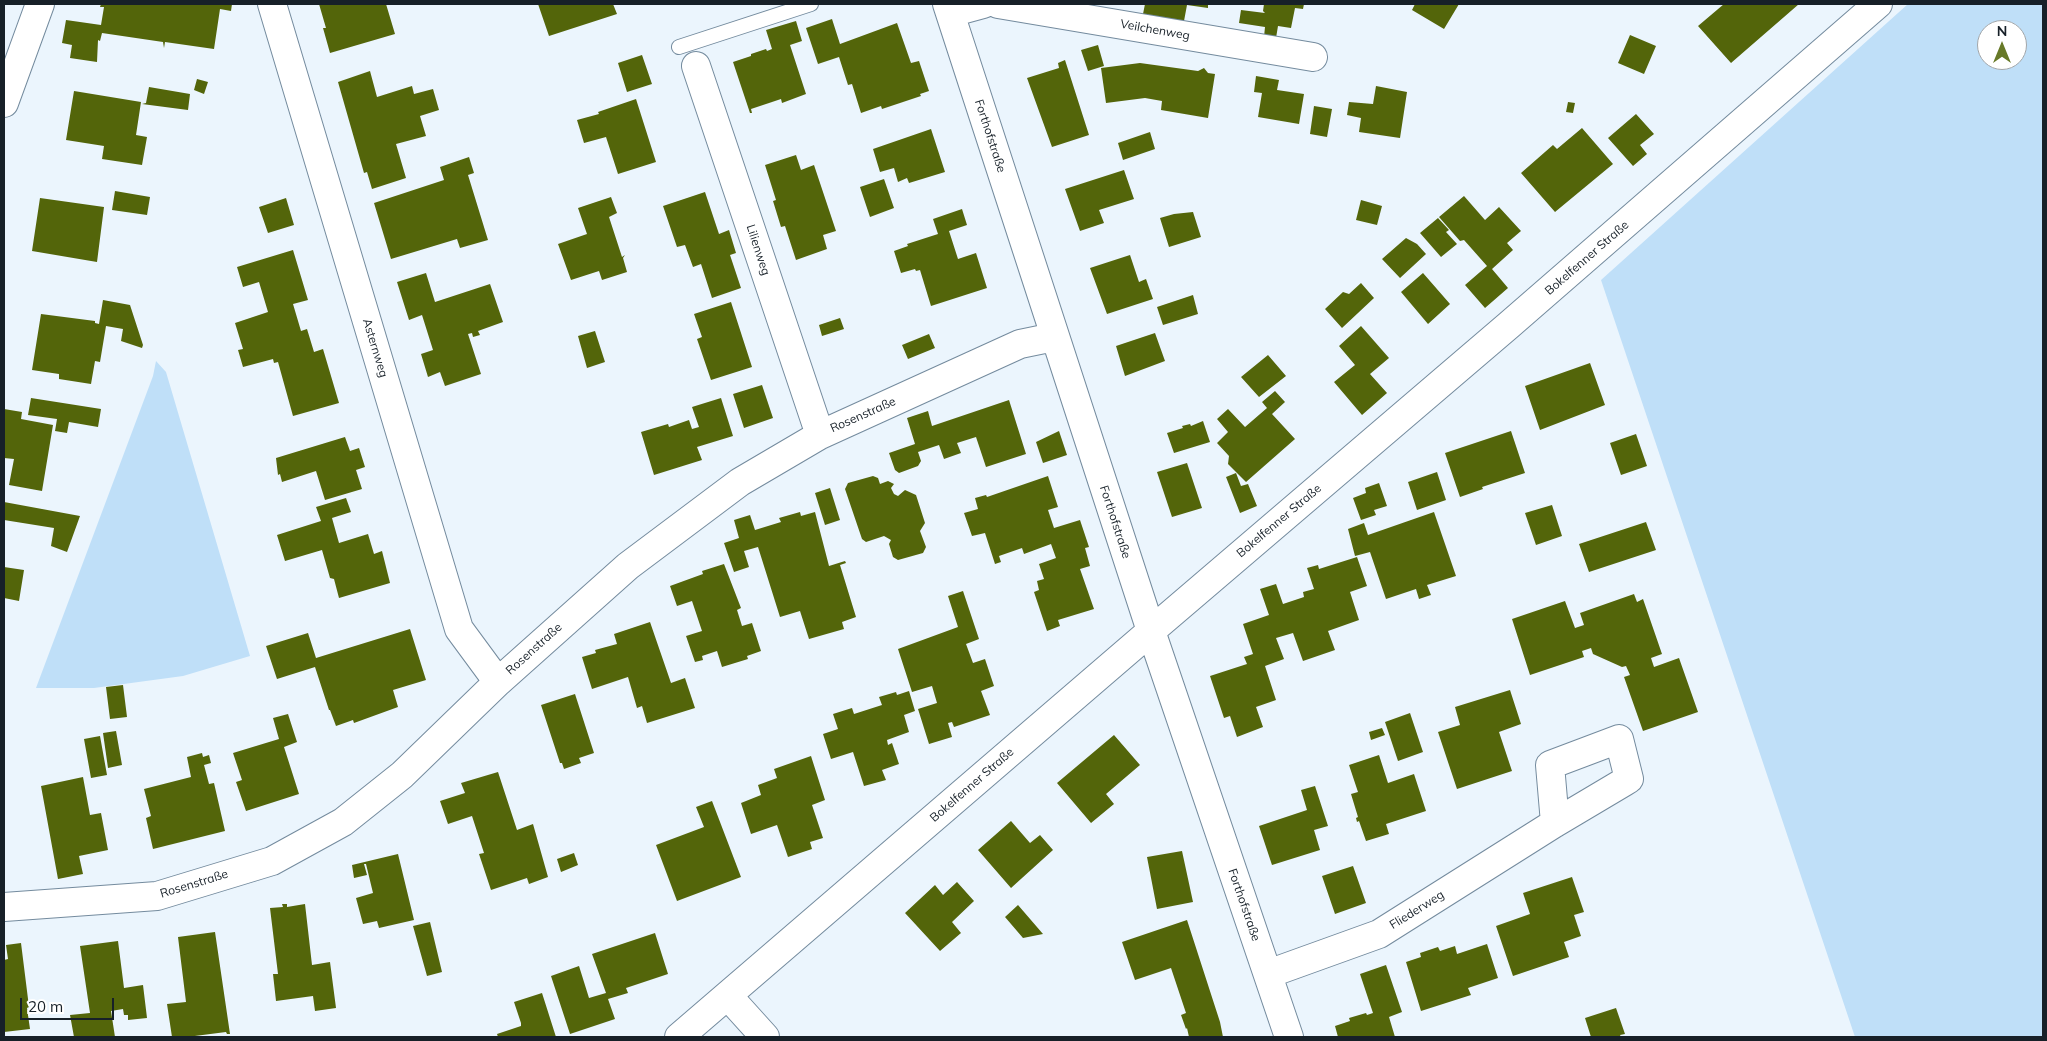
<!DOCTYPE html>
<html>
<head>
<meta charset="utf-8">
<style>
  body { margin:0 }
  #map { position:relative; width:2047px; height:1041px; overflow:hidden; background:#ebf5fd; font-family:Mulish,sans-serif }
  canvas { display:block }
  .frame { position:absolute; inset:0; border:5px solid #172028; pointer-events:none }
  .north { position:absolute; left:1977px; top:20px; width:50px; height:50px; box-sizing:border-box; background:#fff; border:1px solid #a2a6a9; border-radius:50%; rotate:0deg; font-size:14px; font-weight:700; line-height:20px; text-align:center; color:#172028 }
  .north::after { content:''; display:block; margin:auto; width:18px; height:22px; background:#677928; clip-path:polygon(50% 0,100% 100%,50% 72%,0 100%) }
  .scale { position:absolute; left:20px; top:998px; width:94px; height:22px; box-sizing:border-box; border:2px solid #172028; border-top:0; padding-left:6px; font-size:15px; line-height:18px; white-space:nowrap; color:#172028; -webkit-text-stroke:4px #fff; paint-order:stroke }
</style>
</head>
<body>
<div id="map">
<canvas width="2047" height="1041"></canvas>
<div class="frame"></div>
<div class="north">N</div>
<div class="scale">20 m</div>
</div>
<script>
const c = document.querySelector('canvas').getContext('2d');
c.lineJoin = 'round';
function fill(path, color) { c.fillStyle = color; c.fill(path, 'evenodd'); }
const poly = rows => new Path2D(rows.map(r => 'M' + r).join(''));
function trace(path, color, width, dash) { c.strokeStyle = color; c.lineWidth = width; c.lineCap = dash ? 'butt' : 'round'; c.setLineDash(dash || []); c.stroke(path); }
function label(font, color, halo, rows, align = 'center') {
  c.font = font + ' Mulish,sans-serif'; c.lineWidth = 5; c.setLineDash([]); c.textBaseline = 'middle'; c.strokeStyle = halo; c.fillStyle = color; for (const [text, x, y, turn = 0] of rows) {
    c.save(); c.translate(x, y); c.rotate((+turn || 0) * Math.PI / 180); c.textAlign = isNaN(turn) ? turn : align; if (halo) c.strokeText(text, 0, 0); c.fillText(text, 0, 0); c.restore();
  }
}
const green = poly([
  [1908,4,2043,4,2043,1037,1855,1037,1601,280],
  [1987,30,2017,30,2017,60,1987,60],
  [156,361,166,372,250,656,183,676,94,688,36,688,153,376]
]);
const building = poly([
  [101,4,232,4,231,11,220,9,214,49,165,42,164,48,163,42,102,33,100,41,98,40,97,62,70,58,72,45,62,43,66,20,101,25,104,7,100,7],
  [319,4,386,4,395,34,330,53,323,28,326,28],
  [538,4,613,4,617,14,549,36],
  [1145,4,1208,4,1208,8,1187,5,1184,21,1143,14],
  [1264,4,1304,4,1303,9,1295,8,1291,28,1278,26,1276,38,1264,37,1265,27,1239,23,1241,10,1265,13,1263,11],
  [1415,4,1459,4,1444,29,1412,10],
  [1724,4,1799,4,1731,63,1698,26],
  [832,19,840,44,897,23,911,63,919,61,929,91,920,94,921,96,882,109,881,106,861,113,852,84,848,85,839,57,818,64,806,28],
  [796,21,802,41,790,45,806,94,782,103,781,99,751,109,752,113,750,113,733,62,751,56,751,54,766,49,767,51,772,49,766,30],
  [1630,35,1656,46,1644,74,1618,63],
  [1098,45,1104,66,1088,71,1081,50],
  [642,55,652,84,627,92,618,63],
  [1065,60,1089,135,1052,147,1027,78,1059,68,1058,63],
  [1140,63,1198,71,1204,68,1208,73,1215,74,1208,118,1161,110,1162,101,1145,98,1106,103,1101,68],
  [370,71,377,97,412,86,414,94,433,89,439,110,420,116,426,136,396,144,406,178,372,189,367,172,364,173,338,82],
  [1256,76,1279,80,1277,90,1304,94,1299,124,1258,117,1262,93,1254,92],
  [197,79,208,82,204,94,194,90],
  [1376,86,1407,92,1400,138,1359,132,1361,118,1347,115,1349,102,1373,104],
  [149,87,190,94,188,110,142,104,146,103],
  [74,91,141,102,136,135,147,137,142,165,102,159,104,146,66,140],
  [636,99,656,162,618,174,606,137,584,143,577,120,599,114,598,112],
  [1568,102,1575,103,1573,113,1566,112],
  [1314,106,1332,109,1327,137,1310,134],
  [1636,114,1654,134,1640,145,1647,154,1633,166,1608,138],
  [1582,128,1613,164,1555,212,1521,173,1553,145,1557,149],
  [931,129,945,172,909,183,907,178,898,182,894,168,880,172,873,149],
  [1150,132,1155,149,1123,160,1118,143],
  [796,155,801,170,814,165,836,231,823,235,827,249,796,260,785,226,781,227,773,201,776,200,765,165],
  [469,157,474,173,468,175,488,240,460,248,457,239,391,259,374,203,444,180,440,167],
  [1124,170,1134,199,1099,210,1104,223,1080,231,1065,189],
  [884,179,894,208,870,217,860,187],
  [115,191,150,197,147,215,112,210],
  [705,192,719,234,729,230,736,253,730,255,741,288,712,298,701,264,693,267,685,245,677,247,663,206],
  [1464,196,1485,220,1499,207,1521,231,1507,243,1513,250,1492,269,1508,288,1485,308,1465,285,1487,266,1464,240,1460,241,1439,217],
  [611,197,617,213,609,217,622,257,625,255,623,258,627,272,602,280,599,271,571,280,558,244,587,234,578,208],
  [40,198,104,207,97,262,32,251],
  [286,198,294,225,268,233,259,207],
  [1361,200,1382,206,1377,225,1356,220],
  [962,209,967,225,949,231,958,259,976,253,987,288,931,306,920,270,916,271,915,269,901,273,894,251,908,246,907,244,938,234,933,219],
  [1193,212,1201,237,1169,247,1160,218,1174,214],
  [1438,218,1449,230,1446,232,1457,244,1441,257,1420,233],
  [1406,238,1417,244,1426,254,1400,278,1382,259],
  [293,250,308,300,293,304,301,331,307,329,314,352,323,349,339,403,293,416,278,362,274,363,273,359,243,367,238,350,243,349,235,323,268,312,259,282,243,287,237,267],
  [1130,255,1139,282,1146,279,1153,299,1107,314,1090,268],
  [426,273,435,302,490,284,503,322,478,331,480,335,473,337,472,333,468,334,481,374,445,386,440,372,428,377,421,354,433,350,422,315,409,320,397,282],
  [1423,273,1450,304,1428,324,1401,292],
  [1361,283,1374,298,1342,328,1325,309,1343,292,1349,294],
  [1193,295,1198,314,1163,325,1157,307],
  [103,300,130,305,143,345,142,348,121,341,123,329,106,326,100,362,95,361,91,384,59,379,59,374,32,370,41,314,95,321,95,323,99,324],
  [731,302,752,367,711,380,697,339,702,337,694,314],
  [840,318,844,329,822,336,819,325],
  [1361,326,1389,358,1370,374,1387,393,1362,415,1334,382,1355,365,1339,346],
  [595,331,605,362,587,368,578,336],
  [1155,333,1165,361,1125,376,1116,346],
  [929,334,935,348,908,359,902,345],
  [1268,355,1286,376,1259,397,1241,377],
  [1590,363,1605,405,1540,430,1525,386],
  [762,385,773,418,744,428,733,394],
  [1275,391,1285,402,1272,414,1295,439,1246,482,1228,464,1229,456,1217,443,1228,432,1217,419,1228,409,1245,427,1267,408,1262,402],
  [31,398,101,409,98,427,69,422,67,433,55,431,57,419,28,415],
  [721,398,733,436,697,447,702,460,654,475,641,432,668,424,669,427,689,420,692,429,699,427,692,407],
  [1009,400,1026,454,986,467,976,437,957,443,961,453,944,459,939,445,918,452,921,461,918,466,899,473,895,470,889,453,915,444,907,418,928,411,932,426],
  [4,409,22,412,21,419,53,425,42,491,9,485,14,459,4,458],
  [1203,421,1210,442,1174,453,1167,433,1183,428,1182,426,1190,424,1191,426],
  [1059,431,1067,455,1043,463,1036,442],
  [1511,431,1525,473,1482,487,1483,489,1460,497,1445,453],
  [1636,434,1647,466,1621,475,1610,443],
  [345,437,350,451,359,448,365,467,356,470,362,489,325,500,316,471,282,482,280,474,278,475,276,458],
  [1187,463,1202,508,1172,517,1157,472],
  [1437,472,1446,500,1417,510,1408,482],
  [1236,473,1241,486,1248,484,1257,506,1240,513,1226,477],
  [873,476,878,478,880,484,888,481,894,484,891,488,894,494,898,496,905,490,916,495,925,523,920,531,926,547,923,553,898,560,893,557,889,544,891,540,884,536,866,542,862,539,845,489,848,483],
  [1048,476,1058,507,1048,510,1054,528,1080,520,1089,547,1085,548,1090,566,1080,569,1094,609,1058,620,1060,626,1047,631,1034,592,1039,590,1037,581,1044,579,1039,564,1056,558,1051,544,1024,554,1022,548,999,556,1001,562,995,564,985,533,972,536,964,513,978,509,975,498,986,495,987,497],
  [1379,483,1387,506,1374,510,1376,515,1361,520,1353,498,1366,493,1365,488],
  [830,488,840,520,825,525,815,493],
  [346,498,351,512,332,518,339,543,368,534,374,554,382,551,390,583,339,598,334,579,330,578,322,550,285,561,277,535,321,521,316,507],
  [4,502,80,516,67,552,51,546,54,528,4,520],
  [1552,505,1562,536,1536,545,1525,513],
  [800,512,801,516,815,512,829,566,845,561,846,563,840,565,856,617,842,622,844,629,809,639,800,611,780,617,758,547,744,551,749,567,734,572,724,543,739,538,734,520,750,515,755,530,781,522,779,518],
  [1434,512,1456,576,1427,585,1431,595,1419,599,1416,589,1386,599,1370,552,1355,556,1348,529,1364,523,1368,535],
  [1646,522,1656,550,1589,572,1579,544],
  [1357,557,1367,586,1350,592,1359,620,1328,631,1335,650,1303,661,1293,633,1276,638,1284,659,1265,666,1276,700,1256,707,1263,727,1237,737,1230,716,1224,718,1210,676,1247,664,1244,657,1253,654,1243,624,1269,615,1260,589,1276,584,1283,604,1304,597,1303,592,1314,589,1307,568,1318,565,1319,569],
  [724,564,741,608,737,610,742,626,752,623,761,651,747,656,748,659,722,667,717,651,702,656,703,660,695,662,686,636,702,631,692,601,677,606,670,586,703,574,702,571],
  [4,567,24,570,19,601,4,598],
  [963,591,979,639,966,644,973,663,985,659,994,686,981,691,990,715,954,727,952,722,948,723,952,737,929,744,918,709,937,703,932,686,912,692,898,649,958,627,948,596],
  [1634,594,1637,602,1643,599,1662,654,1651,658,1654,667,1679,658,1698,712,1643,731,1624,677,1630,675,1626,666,1622,667,1593,654,1591,648,1582,651,1584,657,1530,675,1512,619,1565,601,1575,628,1584,625,1580,613],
  [650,622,671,683,685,678,695,708,647,723,642,706,637,708,628,677,592,689,582,657,596,653,595,650,617,644,614,634],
  [410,629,426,680,393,690,398,707,354,723,353,720,336,726,330,710,329,710,315,667,277,679,266,646,308,633,316,658],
  [123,685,127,717,110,719,106,687],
  [1510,690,1521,724,1499,732,1512,771,1457,789,1438,732,1460,725,1455,707],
  [909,691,915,711,904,715,909,732,887,740,888,745,892,743,899,764,882,770,886,780,864,786,853,752,831,759,823,734,838,729,833,714,852,708,854,714,882,705,879,697,896,692,897,695],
  [575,694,594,753,579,758,581,763,564,769,562,763,560,763,541,705],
  [1410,713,1423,752,1398,761,1385,722],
  [288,714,297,742,284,747,299,794,246,811,236,782,242,780,233,753,279,739,273,718],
  [1382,728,1385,735,1371,740,1369,732],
  [116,731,122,765,108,768,103,733],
  [1114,735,1140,765,1106,794,1114,804,1091,823,1057,783],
  [100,736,107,775,91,778,84,739],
  [202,753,203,757,209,755,211,763,204,765,209,784,214,783,225,831,153,849,146,818,151,816,144,789,191,777,187,757],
  [1379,755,1388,783,1414,774,1426,811,1386,824,1389,834,1366,841,1359,821,1357,822,1356,818,1358,817,1351,794,1358,792,1349,765],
  [811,756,825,800,812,805,823,838,810,842,812,849,788,857,777,825,751,834,741,803,761,795,758,785,777,778,774,769],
  [498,772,517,830,533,824,548,877,529,884,527,878,491,890,479,854,484,853,472,816,448,824,440,801,465,793,461,783],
  [83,777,90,815,101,813,108,850,79,856,83,874,58,879,41,786],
  [1315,786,1328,826,1314,830,1320,850,1272,865,1259,826,1307,810,1301,790],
  [712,801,741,877,677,901,656,845,704,827,696,807],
  [1011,821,1030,843,1040,835,1053,850,1011,888,978,850],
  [1182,851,1193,902,1157,909,1147,857],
  [574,853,578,865,561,872,557,859],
  [398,854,414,920,379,928,377,921,363,924,356,898,373,893,366,864,364,864,367,875,354,878,352,865],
  [1353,866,1366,903,1335,914,1322,876],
  [1572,877,1584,912,1574,915,1581,936,1564,942,1569,957,1513,976,1496,926,1530,914,1523,893],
  [957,882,974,901,952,922,961,933,940,951,905,913,935,885,943,895],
  [282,904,287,904,287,907,305,904,312,965,330,962,336,1008,315,1011,313,996,276,1001,273,974,278,974,270,908,283,907],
  [1018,905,1043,934,1023,938,1005,917],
  [1187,920,1220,1022,1223,1037,1189,1037,1187,1028,1186,1029,1181,1015,1186,1013,1171,968,1135,980,1122,942],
  [430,922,442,972,427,976,413,926],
  [215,932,230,1034,227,1034,226,1032,187,1037,172,1037,167,1004,186,1002,178,937],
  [655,933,668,974,626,988,628,993,608,999,615,1019,570,1034,551,976,579,966,589,998,606,993,592,954],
  [118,941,124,988,143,985,147,1018,128,1020,128,1015,124,1015,123,1009,111,1011,115,1037,74,1037,70,1015,90,1013,80,946],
  [21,943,29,1007,27,1008,30,1029,4,1032,4,960,8,959,6,945],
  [1487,944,1498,978,1468,988,1471,995,1421,1011,1406,962,1421,957,1420,953,1438,947,1440,951,1455,946,1457,954],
  [1386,965,1402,1012,1389,1017,1395,1037,1338,1037,1335,1026,1350,1021,1349,1018,1366,1013,1367,1015,1373,1013,1360,974],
  [542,993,556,1037,498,1037,497,1034,521,1026,521,1023,514,1002],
  [1616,1008,1625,1034,1620,1035,1621,1037,1591,1037,1585,1018]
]);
const lane = poly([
  [679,47,811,4]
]);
const street = poly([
  [272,4,459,629,498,682],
  [947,4,1151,631,1289,1037],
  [998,4,1313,57],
  [950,13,983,4],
  [696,66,820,435],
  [4,103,40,4],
  [4,907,157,896,272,861,343,822,402,775,498,682,628,566,740,482,820,435,1020,344,1054,337],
  [1268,974,1379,934,1555,823,1624,782,1629,779,1619,739,1550,765,1555,823],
  [728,996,765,1037],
  [679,1037,1151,631,1509,325,1878,4]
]);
const streetNames = [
  ["Veilchenweg",1155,30,10],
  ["Forthofstraße",990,136,72],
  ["Lilienweg",758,250,72],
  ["Bokelfenner Straße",1587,258,-41],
  ["Asternweg",375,348,73],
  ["Rosenstraße",863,415,-24],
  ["Bokelfenner Straße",1279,521,-40],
  ["Forthofstraße",1115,522,72],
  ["Rosenstraße",534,649,-42],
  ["Bokelfenner Straße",972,785,-41],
  ["Rosenstraße",194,884,-17],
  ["Forthofstraße",1244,905,71],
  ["Fliederweg",1417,910,-32]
];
fill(green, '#bfdff8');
fill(building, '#53650a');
trace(lane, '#748b9e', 16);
trace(street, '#748b9e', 30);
trace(lane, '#fff', 14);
trace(street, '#fff', 28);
label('12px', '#172028', '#fff', streetNames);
</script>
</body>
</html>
